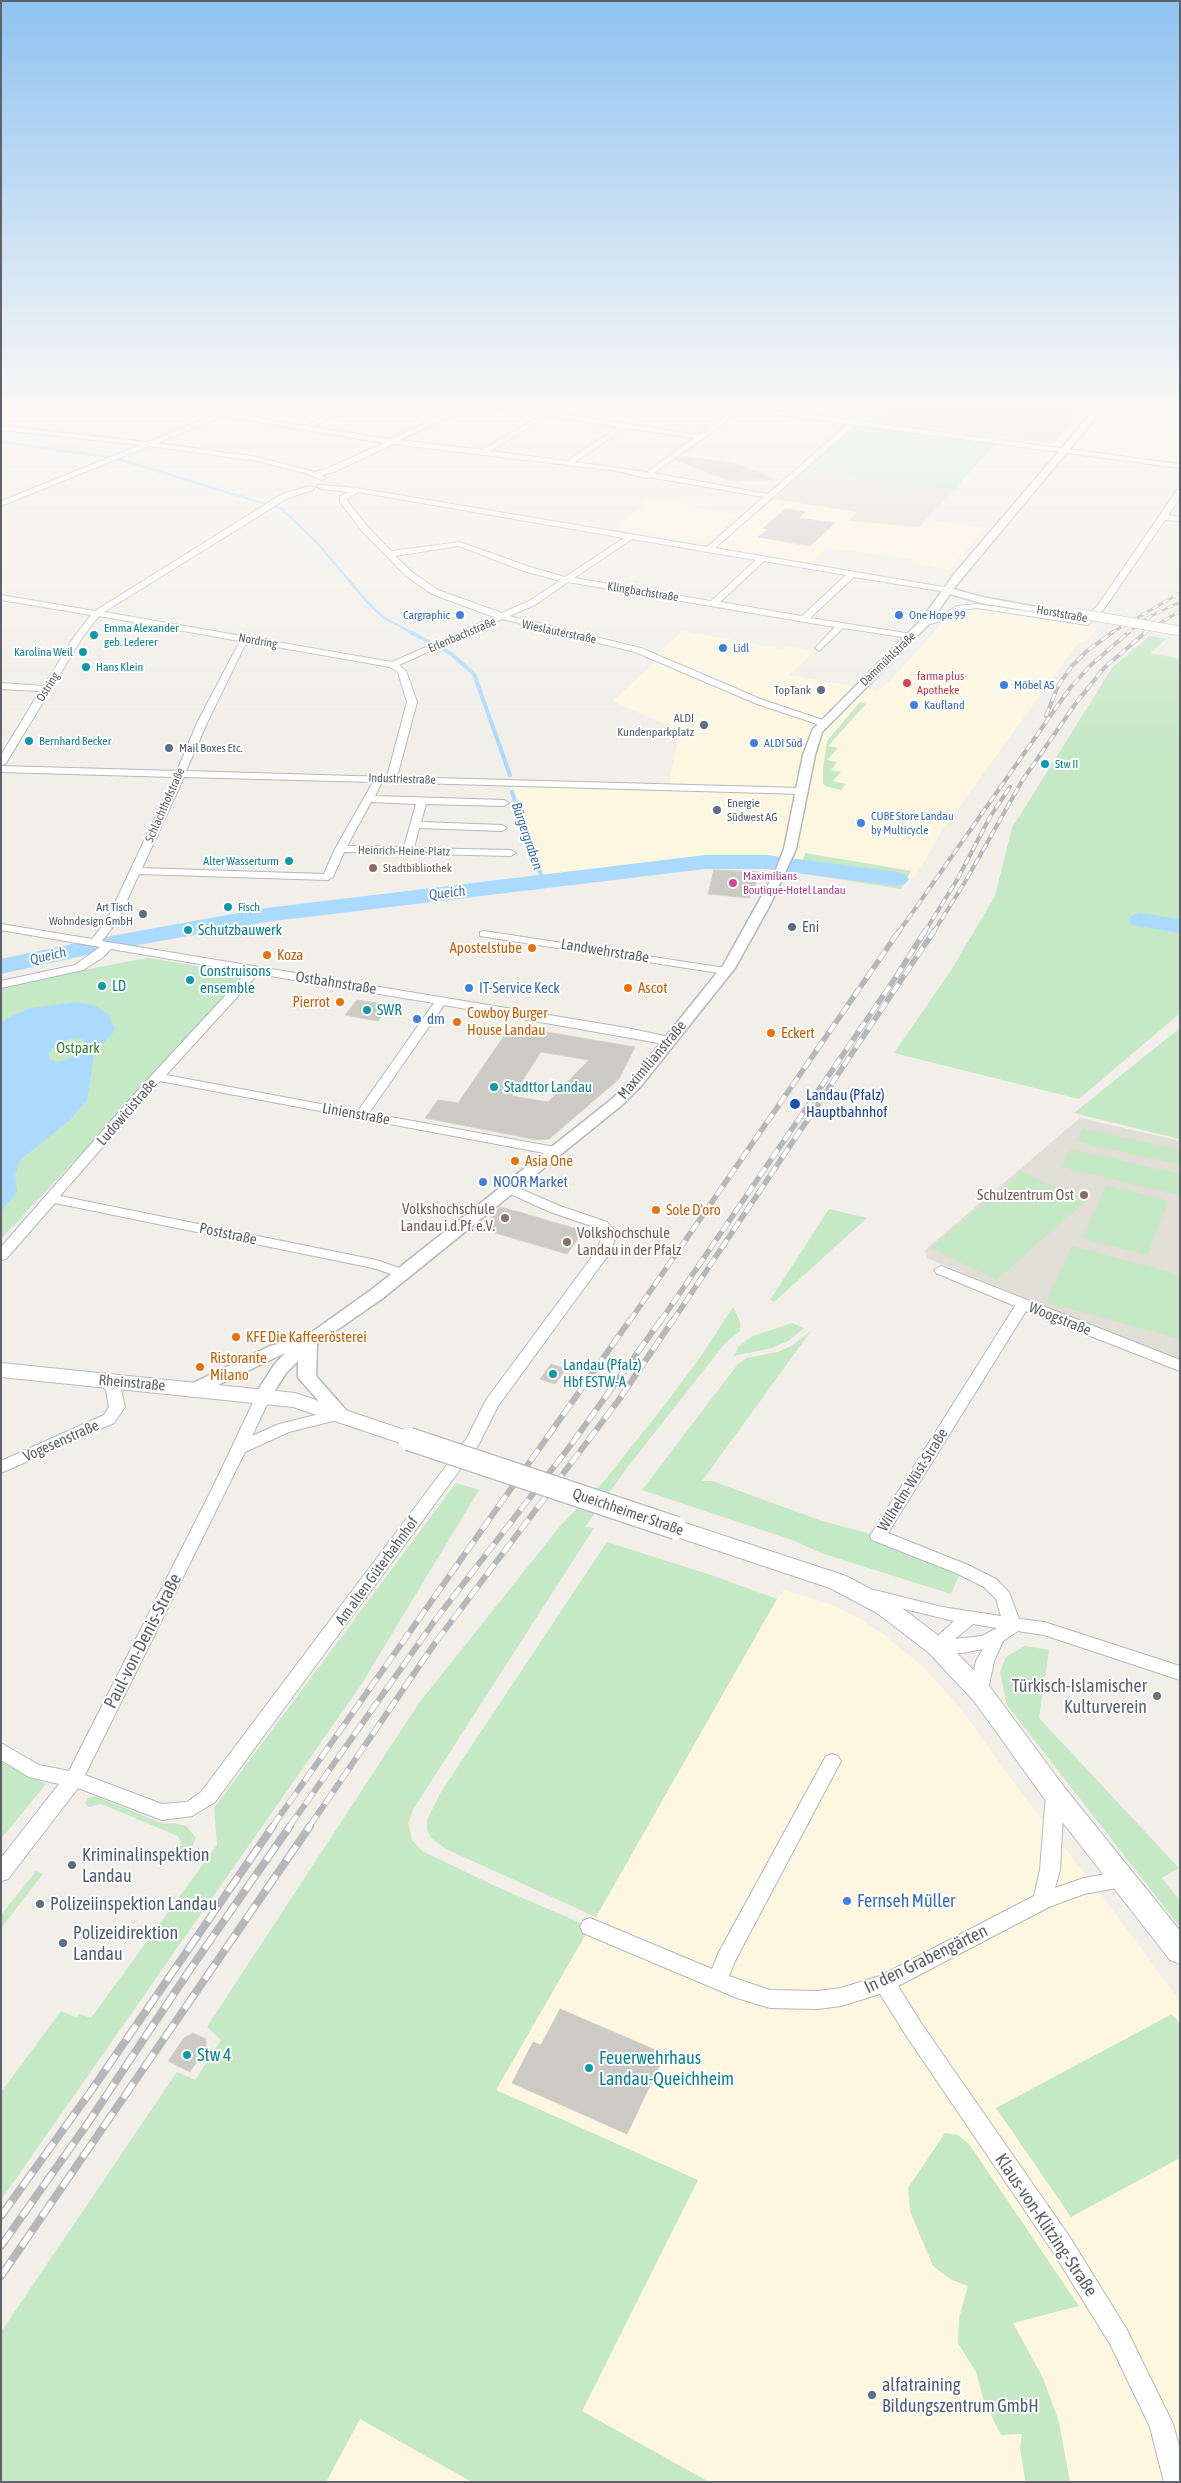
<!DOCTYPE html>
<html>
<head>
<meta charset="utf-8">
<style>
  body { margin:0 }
  #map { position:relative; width:1181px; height:2483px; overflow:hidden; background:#f1efe8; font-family:"Asap Condensed",sans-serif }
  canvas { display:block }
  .frame { position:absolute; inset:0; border:2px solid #5f6368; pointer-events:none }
</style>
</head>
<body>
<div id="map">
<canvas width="1181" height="2483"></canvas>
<div class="frame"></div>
</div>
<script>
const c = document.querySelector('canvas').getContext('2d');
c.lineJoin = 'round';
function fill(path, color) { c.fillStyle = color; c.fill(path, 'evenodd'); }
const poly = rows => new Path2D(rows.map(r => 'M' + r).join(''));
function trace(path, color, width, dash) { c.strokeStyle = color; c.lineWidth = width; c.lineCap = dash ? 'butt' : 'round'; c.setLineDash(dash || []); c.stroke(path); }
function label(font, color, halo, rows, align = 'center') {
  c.font = font + ' "Asap Condensed",sans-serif'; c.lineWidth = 4; c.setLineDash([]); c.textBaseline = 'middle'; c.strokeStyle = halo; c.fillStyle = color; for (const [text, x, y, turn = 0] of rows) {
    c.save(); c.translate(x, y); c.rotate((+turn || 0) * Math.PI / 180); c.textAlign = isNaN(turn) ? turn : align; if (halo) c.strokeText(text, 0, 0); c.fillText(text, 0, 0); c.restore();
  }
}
const commercial = poly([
  [1082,402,1180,402,1180,465,1050,448,1090,404],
  [646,498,696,506,695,508,740,515,704,544,613,529,644,505,640,504],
  [774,499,857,512,919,527,926,520,985,528,949,570,912,563,913,559,827,548,810,564,713,548],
  [973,608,1096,627,1087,640,1077,644,989,766,944,828,914,879,767,861,704,861,545,879,512,783,670,788,670,778,680,731,613,701,653,664,658,652,683,631,782,649,786,646,814,651,789,675,878,691,893,678,942,623,952,619,959,612],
  [784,1590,830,1604,858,1618,883,1634,922,1666,958,1705,1026,1799,1097,1889,1180,2001,1180,2482,709,2482,582,2412,697,2180,496,2090,777,1599],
  [360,2418,472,2482,326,2482]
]);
const education = poly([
  [889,402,1082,402,1090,403,1053,444,869,420],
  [805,470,953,491,919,527,849,521,856,512,774,499],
  [1080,1118,1180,1141,1180,1361,927,1258,925,1250]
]);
const green = poly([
  [856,426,995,444,953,491,805,470],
  [1149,636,1166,639,1150,653,1180,659,1180,1013,1079,1099,894,1053,950,972,995,896,1012,828,1112,668],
  [860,702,866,704,828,746,838,748,827,760,837,762,831,770,841,772,833,781,846,784,841,790,825,786,823,783,823,770,827,741],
  [805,853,859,862,911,871,901,889,799,873],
  [148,958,250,975,1,1239,1,985],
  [1180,1028,1180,1139,1074,1113],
  [1082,1128,1180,1150,1180,1165,1077,1141],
  [1070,1149,1180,1174,1180,1195,1062,1167],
  [1022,1172,1086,1201,996,1280,931,1248],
  [1106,1185,1169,1201,1147,1255,1083,1238],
  [829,1209,867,1218,774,1302,770,1300],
  [1072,1246,1180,1275,1180,1339,1046,1302],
  [733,1307,740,1322,740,1331,726,1342,626,1469,585,1527,594,1528,414,1808,408,1823,412,1840,422,1851,497,1887,590,1927,496,2090,698,2180,582,2411,709,2482,472,2482,360,2419,326,2482,1,2482,1,2332,177,2072,195,2080,221,2040,207,2027,419,1703,561,1525,605,1480,667,1402,701,1356],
  [792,1323,804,1328,788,1341,772,1348,734,1356,739,1346,753,1336],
  [811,1331,702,1481,712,1481,822,1521,878,1536,962,1569,951,1594,821,1553,795,1541,642,1490,738,1364,746,1358,778,1352,791,1346],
  [456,1483,479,1490,361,1685,1,2200,1,2092,61,2011,77,2018,80,2014,91,2018,217,1845,214,1808],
  [607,1542,711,1575,777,1599,596,1917,446,1849,431,1838,427,1830,427,1820,441,1792],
  [1025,1646,1049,1650,1039,1718,1179,1868,1162,1878,1180,1901,1180,1927,1007,1705,1000,1672,1006,1657],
  [1,1762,46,1784,1,1839],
  [95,1796,164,1824,173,1823,186,1826,196,1838,193,1845,185,1851,177,1849,177,1847,182,1846,178,1836,101,1804,89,1807,85,1803,87,1798],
  [36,1871,43,1874,1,1928,1,1915],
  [1172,2014,1180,2024,1180,2158,1071,2217,996,2108],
  [945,2133,958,2135,969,2144,1079,2306,1013,2323,1043,2378,1059,2422,1070,2482,1027,2482,1025,2479,1020,2449,1022,2434,1001,2435,984,2401,976,2372,958,2343,959,2318,968,2286,950,2279,933,2266,910,2211,908,2188]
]);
const water = poly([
  [76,1002,94,1005,108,1014,115,1030,94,1054,87,1100,70,1120,20,1160,15,1175,17,1192,1,1211,1,1023,9,1017,31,1008],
  [82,1038,87,1044,83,1051,73,1057,57,1062,49,1059,49,1053,55,1046,70,1039]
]);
const streamFar1 = poly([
  [1,442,108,457],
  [115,458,282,509,319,545,369,604,384,618,413,633]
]);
const stream = poly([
  [410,632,450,653,474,674,510,775],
  [512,792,543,881]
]);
const river = poly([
  [705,855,767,855,897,872,905,874,909,879,905,884,897,886,767,869,705,869,266,922,105,951,1,974,1,959,105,937,266,908,705,855],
  [1140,913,1180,919,1180,933,1132,925,1128,920,1132,915,1140,913]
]);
const building = poly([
  [682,456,734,463,777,480,726,480,676,460,682,456],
  [786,509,805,512,799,518,835,523,810,546,758,537,768,529,763,528,786,509],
  [714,870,761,872,749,898,708,894,714,870],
  [357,1000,390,1005,378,1021,345,1015,357,1000],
  [511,1026,635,1047,619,1079,549,1139,538,1140,425,1118,438,1100,458,1103,511,1026],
  [541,1052,589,1060,548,1102,512,1096,541,1052],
  [500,1207,519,1212,584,1231,567,1254,482,1229,500,1207],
  [551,1364,566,1369,555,1384,540,1379,551,1364],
  [560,2009,665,2054,627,2134,512,2083,533,2042,541,2045,560,2009],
  [193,2033,206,2039,206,2048,190,2072,168,2061,184,2038,193,2033]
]);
const minor = poly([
  [132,402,152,402,221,412,246,402,255,402,230,413,304,426,358,402,367,402,312,427,391,439,470,402,483,402,699,435,735,409,696,402,740,405,745,403,747,406,852,420,873,402,880,402,859,421,1180,464,1180,468,855,425,715,548,949,588,949,592,946,592,854,577,810,618,912,634,916,637,915,639,843,628,819,651,815,648,835,627,568,582,535,605,509,616,641,648,763,700,826,721,826,725,820,725,757,704,635,652,502,619,399,665,406,671,417,702,397,777,802,788,807,791,802,794,382,782,375,796,504,800,509,803,504,806,426,804,421,822,502,825,507,828,502,831,419,828,414,848,511,850,516,853,511,856,344,852,333,877,328,880,139,874,118,920,102,941,627,1028,674,1038,676,1041,670,1045,444,1005,369,1113,555,1147,560,1148,561,1151,560,1154,555,1155,160,1081,60,1196,376,1260,408,1271,410,1274,408,1277,403,1278,373,1268,55,1203,6,1259,1,1260,1,1247,140,1088,247,972,111,949,102,958,83,970,1,988,1,981,75,965,100,947,1,930,1,924,92,939,107,920,174,777,1,772,1,766,177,771,197,723,240,641,99,616,82,638,6,763,1,766,1,755,40,691,1,689,1,683,44,686,74,637,91,615,1,600,1,595,95,611,282,494,310,486,314,488,313,490,288,498,104,612,392,662,494,617,432,594,406,576,362,531,340,502,340,496,349,492,321,489,317,487,318,485,357,488,707,547,764,497,649,477,646,478,617,471,393,444,334,472,321,475,326,478,322,480,305,473,257,461,149,446,1,506,1,501,140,445,1,430,1,426,148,442,214,415,132,402],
  [475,405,541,415,482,450,400,440,475,405],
  [743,410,848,424,768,494,654,473,743,410],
  [223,416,371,441,384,443,328,468,315,472,257,457,157,443,223,416],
  [548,416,618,427,567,461,490,451,548,416],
  [625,428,694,438,647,472,575,462,625,428],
  [358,492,624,538,565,577,530,567,460,542,391,551,368,527,348,502,347,499,358,492],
  [632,539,708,552,756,560,711,601,574,578,632,539],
  [459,546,524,571,560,581,529,601,502,613,438,590,412,572,395,556,459,546],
  [764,561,846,575,802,616,720,602,764,561],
  [248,642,390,667,398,672,407,702,387,777,186,771,207,723,244,647,248,642],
  [184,777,373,782,335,849,324,874,142,868,184,777],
  [371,802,416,804,404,847,347,846,371,802],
  [258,974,434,1003,358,1111,166,1075,258,974],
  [1177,490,1180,490,1180,498,1168,515,1180,517,1180,521,1165,520,1104,609,1088,625,977,608,962,610,946,620,925,625,921,622,943,615,957,606,977,604,1083,620,1098,605,1177,490],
  [484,931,725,968,731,971,725,974,480,936,480,932,484,931],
  [509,1184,560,1206,607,1222,615,1231,616,1237,609,1254,498,1406,479,1444,215,1802,192,1816,162,1820,78,1788,8,1879,1,1881,1,1858,59,1784,29,1777,1,1760,1,1743,39,1765,69,1771,212,1489,258,1392,263,1391,268,1392,271,1396,252,1436,279,1424,340,1409,345,1410,348,1414,345,1418,289,1432,245,1452,85,1775,162,1804,187,1802,201,1792,467,1438,486,1400,597,1250,602,1237,597,1228,550,1212,504,1191,502,1188,504,1185,509,1184],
  [941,1266,1180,1360,1180,1371,1026,1311,888,1533,968,1565,996,1579,1009,1592,1019,1619,1044,1622,1180,1666,1180,1680,1044,1635,1018,1631,1003,1641,994,1661,988,1690,985,1695,979,1697,973,1695,970,1690,976,1661,983,1649,962,1653,936,1653,930,1651,927,1646,954,1621,868,1600,866,1596,868,1592,874,1590,942,1607,1001,1616,996,1599,984,1587,956,1573,872,1540,870,1536,1015,1306,936,1273,934,1270,941,1266],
  [973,1624,997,1628,982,1636,955,1639,973,1624],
  [106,1376,111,1377,121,1390,125,1407,114,1423,1,1473,1,1461,104,1415,109,1407,106,1391,99,1381,101,1377,106,1376],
  [832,1754,838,1756,841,1761,735,1961,729,1976,770,1990,818,1991,841,1988,880,1976,1034,1896,1040,1870,1046,1794,1048,1789,1055,1786,1062,1789,1064,1794,1060,1870,1055,1888,1084,1878,1122,1871,1129,1873,1132,1879,1129,1885,1122,1887,1084,1894,1049,1907,898,1986,921,2023,1069,2236,1126,2328,1173,2424,1180,2450,1180,2482,1164,2482,1150,2427,1110,2344,1053,2252,907,2037,880,1994,841,2006,818,2009,770,2008,737,1998,583,1933,580,1927,583,1921,590,1918,712,1969,719,1952,826,1756,832,1754]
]);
const tertiary = poly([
  [1101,402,1109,402,953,589,982,597,1086,616,1090,617,1090,621,981,603,950,594,929,624,822,732,815,755,796,849,769,907,735,968,641,1086,622,1105,383,1298,317,1344,316,1376,346,1410,349,1414,346,1418,340,1420,334,1418,301,1381,298,1377,298,1361,286,1373,269,1400,263,1402,257,1400,254,1396,274,1365,285,1353,201,1393,189,1393,186,1389,189,1385,270,1346,305,1337,371,1290,612,1099,631,1080,724,964,775,872,784,849,803,755,813,729,921,620,955,573,1101,402]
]);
const secondary = poly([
  [1,1363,295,1393,416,1434,420,1439,416,1444,409,1446,293,1407,1,1377,1,1363],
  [676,1520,846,1576,893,1601,944,1640,990,1687,1064,1787,1180,1931,1180,1964,1170,1960,1046,1801,974,1701,928,1652,877,1613,830,1588,668,1534,665,1528,668,1522,676,1520]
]);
const railFar4 = poly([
  [1111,633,1180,593],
  [1127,633,1151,616,1180,602],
  [1144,633,1180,611]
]);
const railFar3 = poly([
  [1046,716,1058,686,1072,666,1087,651,1113,632],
  [898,933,1070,688,1091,665,1129,632],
  [924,933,957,880,990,817,1010,787],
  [933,933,965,882,1022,781,1076,703,1104,668,1146,632]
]);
const railFar2 = poly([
  [629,1322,899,931],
  [660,1322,896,977,925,931],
  [672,1322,934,931]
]);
const railFar1 = poly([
  [272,1827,630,1320],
  [289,1827,436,1619,570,1446,661,1320],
  [309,1827,435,1643,618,1401,673,1320]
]);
const rail = poly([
  [1,2216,91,2091,273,1826],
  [1,2246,90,2120,191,1968,290,1826],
  [1,2276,310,1826]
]);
const tertiaryBridge = poly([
  [1076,613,1180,631]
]);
const secondaryBridge = poly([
  [409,1439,676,1528]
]);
const markers = [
  [460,615,5,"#3f7fe0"],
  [899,615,5,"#3f7fe0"],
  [94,635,5,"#0f9aa8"],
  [723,648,5,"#3f7fe0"],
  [83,652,5,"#0f9aa8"],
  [86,667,5,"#0f9aa8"],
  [907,683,5,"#e0444e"],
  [1004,685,5,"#3f7fe0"],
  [821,690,5,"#5c6f8a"],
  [914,705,5,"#3f7fe0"],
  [704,725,5,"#5c6f8a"],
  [29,741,5,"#0f9aa8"],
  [754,743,5,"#3f7fe0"],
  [169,748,5,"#5c6f8a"],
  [1045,764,5,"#0f9aa8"],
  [717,810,5,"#5c6f8a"],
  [861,823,5,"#3f7fe0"],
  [289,861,5,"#0f9aa8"],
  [373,868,5,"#8d6e63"],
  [733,883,5,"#d1479c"],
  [228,907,5,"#0f9aa8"],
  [143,914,5,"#5c6f8a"],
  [792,927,5,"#5c6f8a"],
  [188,930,5,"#0f9aa8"],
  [532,948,5,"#e8710a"],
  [267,955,5,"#e8710a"],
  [190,980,5,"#0f9aa8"],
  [102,986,5,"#0f9aa8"],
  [469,988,5,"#3f7fe0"],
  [628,988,5,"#e8710a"],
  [340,1002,5,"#e8710a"],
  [367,1010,5,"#0f9aa8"],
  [417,1019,5,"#3f7fe0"],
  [457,1022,5,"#e8710a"],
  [771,1033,5,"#e8710a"],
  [494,1087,5,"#0f9aa8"],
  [795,1104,6,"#1a4fb4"],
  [515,1161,5,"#e8710a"],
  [483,1182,5,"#3f7fe0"],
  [1084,1195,5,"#8d6e63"],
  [656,1210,5,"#e8710a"],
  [505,1218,5,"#8d6e63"],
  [567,1242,5,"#8d6e63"],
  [236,1337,5,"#e8710a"],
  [200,1367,5,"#e8710a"],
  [553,1374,5,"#0f9aa8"],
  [1157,1696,5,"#6b7280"],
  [72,1865,5,"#5c6f8a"],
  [847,1901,5,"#3f7fe0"],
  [40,1904,5,"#5c6f8a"],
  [63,1943,5,"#5c6f8a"],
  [187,2055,5,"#0f9aa8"],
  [589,2068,5,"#0f9aa8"],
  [872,2395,5,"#5c6f8a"]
];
const farStreetnames = [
  ["Klingbachstraße",643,592,9],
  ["Horststraße",1062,614,10],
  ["Wieslauterstraße",559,632,12],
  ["Erlenbachstraße",462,635,-23],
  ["Nordring",258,641,10],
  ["Dammühlstraße",888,659,-44],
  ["Ostring",48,687,-58],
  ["Industriestraße",402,779,2],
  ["Schlachthofstraße",165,805,-66],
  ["Heinrich-Heine-Platz",404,851,1]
];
const farShopnames = [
  ["Cargraphic",450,615,"right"],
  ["One Hope 99",909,615],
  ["Lidl",733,648],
  ["Möbel AS",1014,685],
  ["Kaufland",924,705],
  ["ALDI Süd",764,743],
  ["CUBE Store Landau",871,816],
  ["by Multicycle",871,830]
];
const farCulturenames = [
  ["Emma Alexander",104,628],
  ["geb. Lederer",104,642],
  ["Karolina Weil",73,652,"right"],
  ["Hans Klein",96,667],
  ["Bernhard Becker",39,741],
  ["Stw II",1055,764],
  ["Alter Wasserturm",279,861,"right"],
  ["Fisch",238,907]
];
const farHealthnames = [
  ["farma plus",917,676],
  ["Apotheke",917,690]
];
const farServicenames = [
  ["TopTank",811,690],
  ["ALDI",694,718],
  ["Kundenparkplatz",694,732],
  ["Mail Boxes Etc.",179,748,"left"],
  ["Energie",727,803,"left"],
  ["Südwest AG",727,817,"left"],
  ["Art Tisch",133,907],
  ["Wohndesign GmbH",133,921]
];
const farEducationnames = [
  ["Stadtbibliothek",383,868]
];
const farHotelnames = [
  ["Maximilians",743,876],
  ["Boutique-Hotel Landau",743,890]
];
const farWaternames = [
  ["Bürgergraben",527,836,71],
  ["Queich",447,893,-7],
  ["Queich",48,956,-13]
];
const serviceNames = [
  ["Eni",802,927]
];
const cultureNames = [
  ["Schutzbauwerk",198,930],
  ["Construisons",200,971],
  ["ensemble",200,988],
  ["LD",112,986],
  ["SWR",377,1010],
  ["Stadttor Landau",504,1087],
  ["Landau (Pfalz)",563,1365],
  ["Hbf ESTW-A",563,1382]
];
const foodNames = [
  ["Apostelstube",522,948,"right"],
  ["Koza",277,955],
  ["Ascot",638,988],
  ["Pierrot",330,1002,"right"],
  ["Cowboy Burger",467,1013],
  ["House Landau",467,1030],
  ["Eckert",781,1033],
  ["Asia One",525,1161],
  ["Sole D'oro",666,1210],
  ["KFE Die Kaffeerösterei",246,1337],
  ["Ristorante",210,1358],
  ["Milano",210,1375]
];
const streetNames = [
  ["Landwehrstraße",605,951,9],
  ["Ostbahnstraße",336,983,9],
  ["Maximilianstraße",652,1060,-50],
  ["Ludowicistraße",127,1112,-49],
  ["Linienstraße",356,1114,10],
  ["Poststraße",228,1234,12],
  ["Woogstraße",1060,1319,22],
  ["Rheinstraße",132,1383,5],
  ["Vogesenstraße",61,1441,-24],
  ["Wilhelm-Wüst-Straße",913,1480,-58],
  ["Queichheimer Straße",628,1512,19],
  ["Am alten Güterbahnhof",377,1571,-54]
];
const shopNames = [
  ["IT-Service Keck",479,988],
  ["dm",427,1019],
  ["NOOR Market",493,1182]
];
const parkNames = [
  ["Ostpark",78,1048]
];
const transitNames = [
  ["Landau (Pfalz)",806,1095],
  ["Hauptbahnhof",806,1112]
];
const educationNames = [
  ["Schulzentrum Ost",1074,1195],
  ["Volkshochschule",495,1209],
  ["Landau i.d.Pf. e.V.",495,1226],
  ["Volkshochschule",577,1233,"left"],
  ["Landau in der Pfalz",577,1250,"left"]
];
const nearStreetnames = [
  ["Paul-von-Denis-Straße",143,1641,-63],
  ["In den Grabengärten",926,1959,-26],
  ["Klaus-von-Klitzing-Straße",1046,2225,56]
];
const nearWorshipnames = [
  ["Türkisch-Islamischer",1147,1686],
  ["Kulturverein",1147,1707]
];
const nearServicenames = [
  ["Kriminalinspektion",82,1855],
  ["Landau",82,1876],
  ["Polizeiinspektion Landau",50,1904],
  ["Polizeidirektion",73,1933],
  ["Landau",73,1954],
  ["alfatraining",882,2385],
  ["Bildungszentrum GmbH",882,2406]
];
const nearShopnames = [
  ["Fernseh Müller",857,1901]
];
const nearCulturenames = [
  ["Stw 4",197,2055],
  ["Feuerwehrhaus",599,2058],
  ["Landau-Queichheim",599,2079]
];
fill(commercial, '#fef7e0');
fill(education, '#e1ded6');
fill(green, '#c5e8c5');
fill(water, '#aadaff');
trace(streamFar1, '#aadaff', 2.5);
trace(stream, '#aadaff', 4);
fill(river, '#aadaff');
fill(building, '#cccac5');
trace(building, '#d6d1c6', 1);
trace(minor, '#b5b8bc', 2);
trace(tertiary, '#b5b8bc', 3);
trace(secondary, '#b6babf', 2);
fill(minor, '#fff');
fill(tertiary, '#fff');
fill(secondary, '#fff');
trace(railFar4, '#b6b7b8', 3);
trace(railFar3, '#b6b7b8', 4);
trace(railFar2, '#b6b7b8', 5.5);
trace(railFar1, '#b6b7b8', 6);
trace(rail, '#b6b7b8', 8);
trace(railFar4, '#fff', 2, [6]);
trace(railFar3, '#fff', 2.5, [8]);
trace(railFar2, '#fff', 4, [11]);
trace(railFar1, '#fff', 4.5, [14]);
trace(rail, '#fff', 5.5, [18]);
trace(tertiaryBridge, '#b5b8bc', 10, []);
trace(secondaryBridge, '#b6babf', 25, []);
trace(tertiaryBridge, '#fff', 9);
trace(secondaryBridge, '#fff', 22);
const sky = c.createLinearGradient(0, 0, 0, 750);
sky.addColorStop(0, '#8fc3f1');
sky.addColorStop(0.54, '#f9f8f5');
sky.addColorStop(1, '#f9f8f500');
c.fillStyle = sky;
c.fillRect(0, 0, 1181, 750);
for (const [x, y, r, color] of markers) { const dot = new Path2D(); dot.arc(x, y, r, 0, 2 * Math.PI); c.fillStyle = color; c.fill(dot); trace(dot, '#fff', 2); }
label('12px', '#5f6368', '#fff', farStreetnames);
label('12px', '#366cbe', '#fff', farShopnames, 'left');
label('12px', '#0d838f', '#fff', farCulturenames, 'left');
label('12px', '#be3a42', '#fff', farHealthnames, 'left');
label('12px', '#4e5e75', '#fff', farServicenames, 'right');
label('12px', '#785e54', '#fff', farEducationnames, 'left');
label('12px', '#b23c85', '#fff', farHotelnames, 'left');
label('italic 14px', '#4174aa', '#fff', farWaternames);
label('15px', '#4e5e75', '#fff', serviceNames, 'left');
label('15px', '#0d838f', '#fff', cultureNames, 'left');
label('15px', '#c56008', '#fff', foodNames, 'left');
label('15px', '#5f6368', '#fff', streetNames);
label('15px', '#366cbe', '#fff', shopNames, 'left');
label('15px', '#348238', '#fff', parkNames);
label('15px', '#164399', '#fff', transitNames, 'left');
label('15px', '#785e54', '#fff', educationNames, 'right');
label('18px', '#5f6368', '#fff', nearStreetnames);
label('18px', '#5b616d', '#fff', nearWorshipnames, 'right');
label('18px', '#4e5e75', '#fff', nearServicenames, 'left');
label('18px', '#366cbe', '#fff', nearShopnames, 'left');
label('18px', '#0d838f', '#fff', nearCulturenames, 'left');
</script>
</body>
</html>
